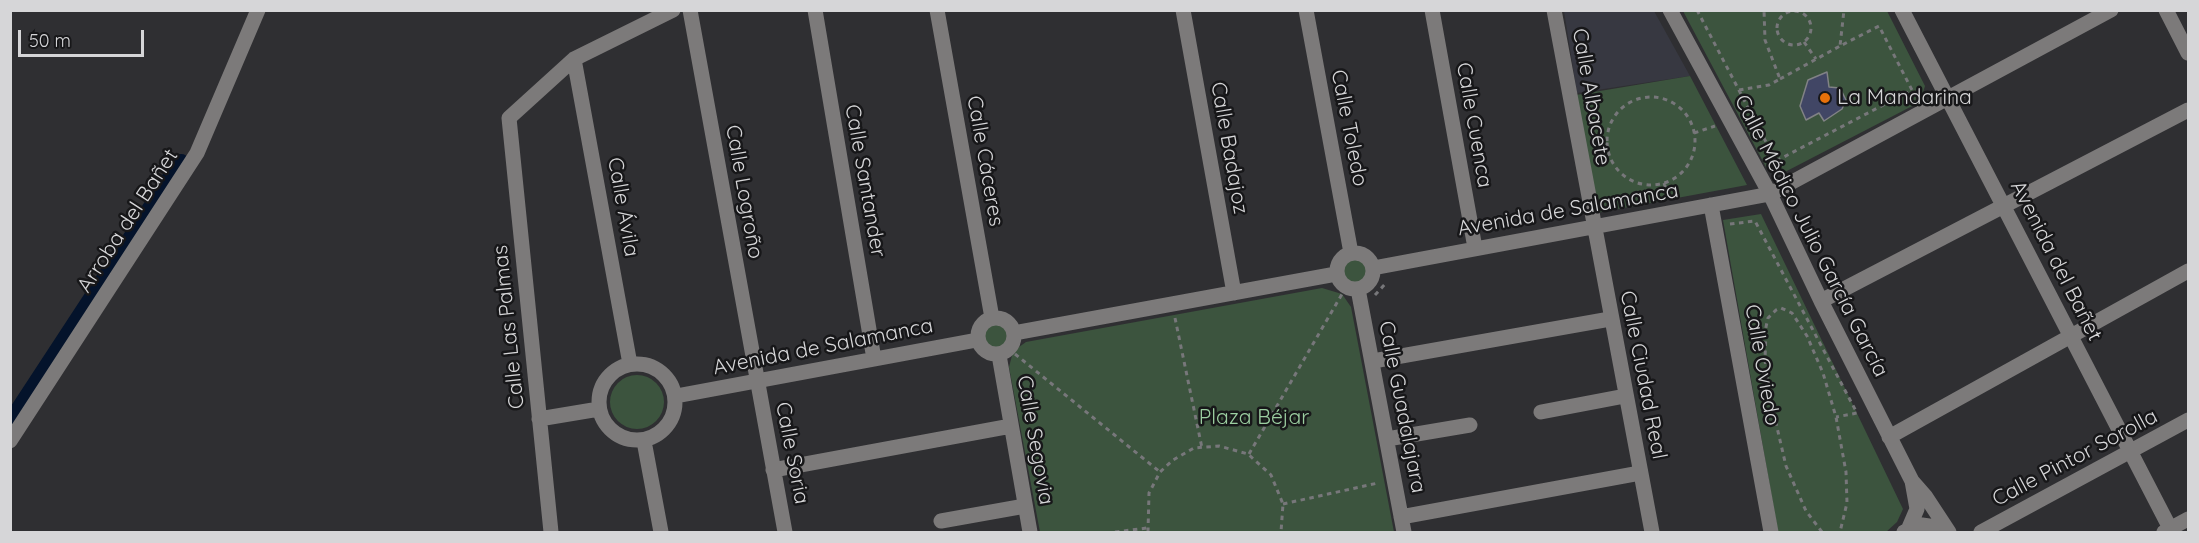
<!DOCTYPE html>
<html>
<head>
<meta charset="utf-8">
<style>
  body { margin:0 }
  #map { position:relative; width:2199px; height:543px; overflow:hidden; background:#2f2f32; font-family:Quicksand,sans-serif }
  canvas { display:block }
  .frame { position:absolute; inset:0; border:12px solid #d6d6d8; pointer-events:none }
  .scale { position:absolute; left:18px; top:30px; width:126px; height:27px; box-sizing:border-box; border:3px solid #d6d6d8; border-top:0; padding-left:8px; font-size:18px; line-height:21px; white-space:nowrap; color:#d6d6d8; -webkit-text-stroke:4px #171719; paint-order:stroke }
</style>
</head>
<body>
<div id="map">
<canvas width="2199" height="543"></canvas>
<div class="frame"></div>
<div class="scale">50 m</div>
</div>
<script>
const c = document.querySelector('canvas').getContext('2d');
c.lineJoin = 'round';
function fill(path, color) { c.fillStyle = color; c.fill(path, 'evenodd'); }
const poly = rows => new Path2D(rows.map(r => 'M' + r).join(''));
function trace(path, color, width, dash) { c.strokeStyle = color; c.lineWidth = width; c.lineCap = dash ? 'butt' : 'round'; c.setLineDash(dash || []); c.stroke(path); }
function label(font, color, halo, rows, align = 'center') {
  c.font = font + ' Quicksand,sans-serif'; c.lineWidth = 5; c.setLineDash([]); c.textBaseline = 'middle'; c.strokeStyle = halo; c.fillStyle = color; for (const [text, x, y, turn = 0] of rows) {
    c.save(); c.translate(x, y); c.rotate((+turn || 0) * Math.PI / 180); c.textAlign = isNaN(turn) ? turn : align; if (halo) c.strokeText(text, 0, 0); c.fillText(text, 0, 0); c.restore();
  }
}
const built = poly([
  [1564,11,1654,11,1690,76,1577,93]
]);
const green = poly([
  [1683,11,1887,11,1925,86,1920,102,1781,174,1767,169],
  [1690,76,1747,185,1596,213,1576,95],
  [1761,214,1903,509,1897,522,1886,532,1778,532,1723,220],
  '1342 271a13 13 0 1 1 26 0a13 13 0 1 1-26 0Z',
  [1322,288,1342,294,1351,307,1394,532,1040,532,1009,367,1013,352,1019,347,1026,342],
  '983 337a13 13 0 1 1 26 0a13 13 0 1 1-26 0Z',
  '610 402a27 27 0 1 1 54 0a27 27 0 1 1-54 0Z'
]);
const canal = poly([
  [10,424,181,163]
]);
const building = poly([
  [1827,72,1829,87,1840,88,1846,100,1842,109,1824,121,1819,113,1806,120,1800,106,1808,80,1827,72]
]);
const path = poly([
  [1697,10,1776,161,1912,90,1879,26,1840,46,1844,10],
  '1777 28a17 17 0 1 1 34 0a17 17 0 1 1-34 0Z',
  [1804,42,1816,59],
  [1780,79,1840,46],
  [1739,90,1769,85,1780,79,1765,40,1764,10],
  '1607 141a44 44 0 1 1 88 0a44 44 0 1 1-88 0Z',
  [1694,133,1715,126],
  [1664,183,1669,198],
  [1730,224,1755,221,1857,413,1836,417],
  [1375,295,1387,282],
  [1175,318,1202,448],
  [1015,354,1160,472],
  [1249,454,1342,294],
  [1283,504,1378,483],
  [1115,532,1147,528],
  [1148,532,1149,493,1160,472,1173,460,1194,448,1219,446,1248,454,1271,475,1283,504,1281,532],
  [1822,532,1806,511,1786,466,1769,393,1765,360,1766,327,1768,318,1776,310,1781,308,1792,313,1807,336,1823,373,1836,417,1846,472,1847,503,1840,532]
]);
const minor = poly([
  [690,10,785,532],
  [815,10,874,359],
  [937,10,992,318],
  [1183,10,1234,293],
  [1306,10,1351,253],
  [1432,10,1475,248],
  [1554,10,1652,532],
  [1670,10,1770,194,1821,301,1912,481,1926,497,1949,532],
  [1902,10,2172,532],
  [2166,10,2188,53],
  [574,59,630,364],
  [1711,205,1771,532],
  '1337 271a18 18 0 1 1 36 0a18 18 0 1 1-36 0Z',
  [1373,268,1770,194,2111,10],
  [1358,289,1404,532],
  [1821,301,2188,110],
  '978 336a18 18 0 1 1 36 0a18 18 0 1 1-36 0Z',
  [1014,333,1336,274],
  [999,355,1030,532],
  [1373,361,1610,319],
  '599 402a38 38 0 1 1 76 0a38 38 0 1 1-76 0Z',
  [676,396,977,340],
  [1541,412,1625,396],
  [539,419,599,409],
  [1889,437,2188,271],
  [1387,439,1470,425],
  [10,441,197,153,258,10],
  [644,441,661,532],
  [773,470,1011,426],
  [1401,517,1640,473],
  [941,521,1025,506],
  [1908,530,1917,509,1912,481],
  [551,532,509,118,574,59,673,10],
  [1904,532,1922,525,1936,527,1948,532],
  [1981,532,2188,420],
  [2164,532,2188,519]
]);
const markers = [
  [1825,98,6,"#e8710a"]
];
const streetNames = [
  ["Calle Albacete",1591,97,80],
  ["Calle Cuenca",1474,125,80],
  ["Calle Toledo",1349,128,79],
  ["Calle Badajoz",1229,148,80],
  ["Calle Cáceres",985,161,80],
  ["Calle Santander",865,181,80],
  ["Calle Logroño",744,192,80],
  ["Calle Ávila",623,207,80],
  ["Avenida de Salamanca",1568,210,-10],
  ["Arroba del Bañet",128,221,-57],
  ["Calle Médico Julio García García",1811,236,63],
  ["Avenida del Bañet",2056,261,63],
  ["Calle Las Palmas",509,327,-96],
  ["Avenida de Salamanca",823,347,-11],
  ["Calle Oviedo",1762,365,80],
  ["Calle Ciudad Real",1643,375,79],
  ["Calle Guadalajara",1402,407,79],
  ["Calle Segovia",1035,440,80],
  ["Calle Soria",792,453,79],
  ["Calle Pintor Sorolla",2075,458,-28]
];
const poiNames = [
  ["La Mandarina",1837,98]
];
const parkNames = [
  ["Plaza Béjar",1254,418]
];
fill(built, '#373841');
fill(green, '#3c543e');
trace(canal, '#04132b', 18);
fill(building, '#414665');
trace(building, '#818285', 1.5);
trace(path, '#77777a', 3, [4.5, 4.5]);
trace(minor, '#7c7a7a', 15);
for (const [x, y, r, color] of markers) { const dot = new Path2D(); dot.arc(x, y, r, 0, 2 * Math.PI); c.fillStyle = color; c.fill(dot); trace(dot, '#171719', 2); }
label('21px', '#d6d6d8', '#171719', streetNames);
label('21px', '#d6d6d8', '#171719', poiNames, 'left');
label('21px', '#9ccfa1', '#171719', parkNames);
</script>
</body>
</html>
